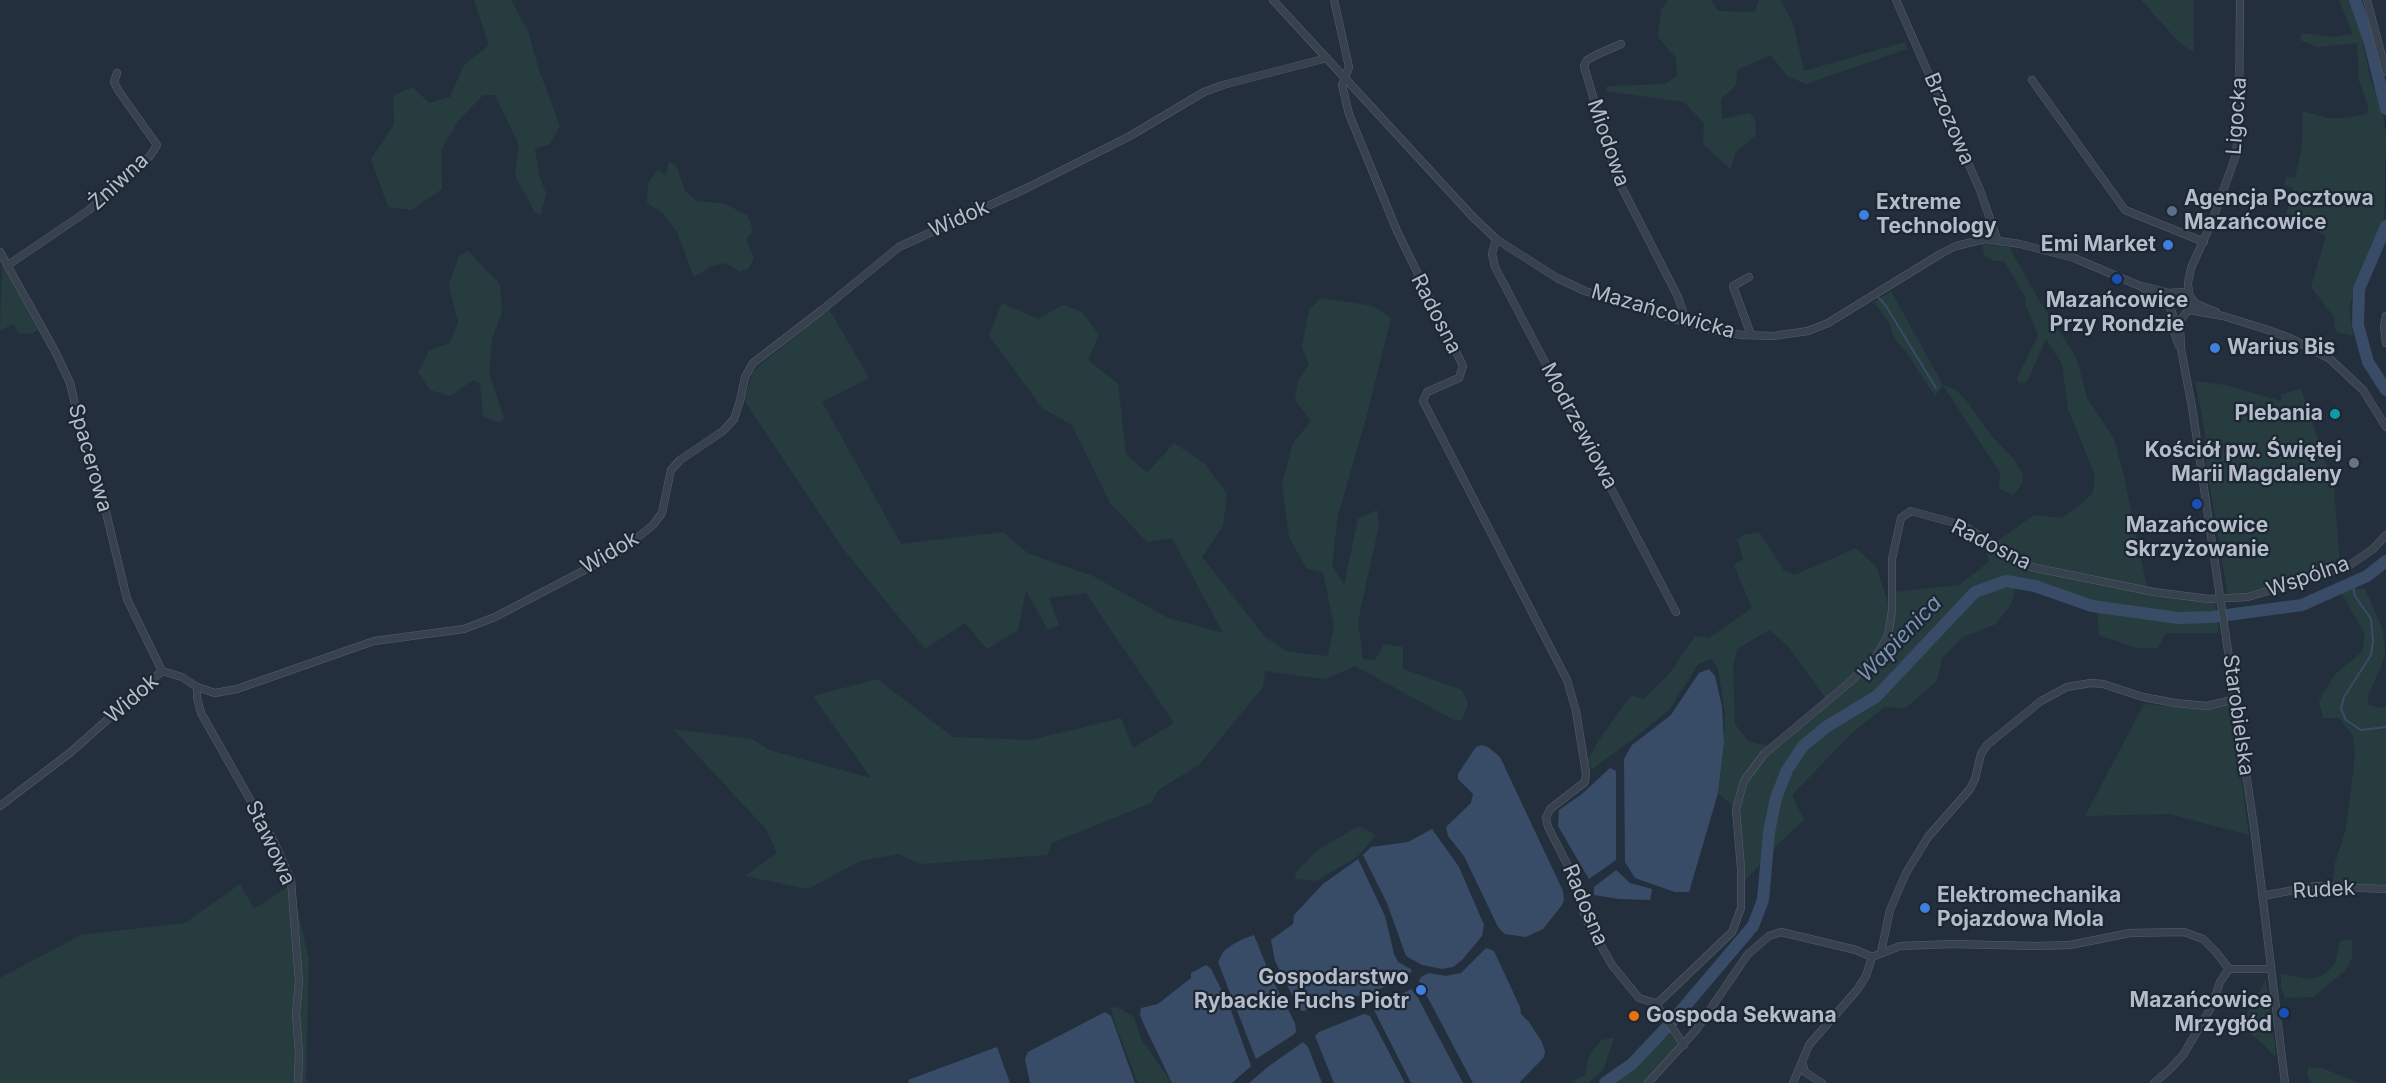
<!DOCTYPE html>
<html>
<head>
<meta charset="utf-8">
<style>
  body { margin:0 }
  canvas { display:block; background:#242f3e }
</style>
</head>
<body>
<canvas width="2386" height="1083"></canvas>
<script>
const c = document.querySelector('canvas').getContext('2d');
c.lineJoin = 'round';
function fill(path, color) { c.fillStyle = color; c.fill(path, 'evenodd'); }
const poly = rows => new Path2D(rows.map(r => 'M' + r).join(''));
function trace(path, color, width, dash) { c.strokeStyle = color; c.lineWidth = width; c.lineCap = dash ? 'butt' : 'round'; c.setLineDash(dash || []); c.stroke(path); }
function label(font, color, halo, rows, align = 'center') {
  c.font = font + ' Inter,sans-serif'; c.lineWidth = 4.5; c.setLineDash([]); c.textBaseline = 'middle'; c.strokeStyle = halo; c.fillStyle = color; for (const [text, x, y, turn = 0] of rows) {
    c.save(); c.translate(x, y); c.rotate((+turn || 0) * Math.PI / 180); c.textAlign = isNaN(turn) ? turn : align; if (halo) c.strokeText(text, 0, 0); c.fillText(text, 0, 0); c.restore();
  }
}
const green = poly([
  [474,0,511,0,528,31,539,70,560,126,550,144,535,149,539,175,546,193,541,215,534,211,515,175,519,145,495,95,483,95,458,121,441,150,442,189,412,210,388,207,371,159,394,124,393,96,413,87,429,103,450,97,464,65,489,45],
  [1668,0,1711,0,1718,11,1755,12,1759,0,1780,0,1793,23,1804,71,1905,42,1907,49,1806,84,1787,76,1771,55,1737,70,1736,85,1721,99,1722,119,1750,113,1755,119,1756,135,1736,152,1730,169,1703,144,1704,123,1684,102,1606,91,1607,86,1665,84,1677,76,1676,58,1658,37,1661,10],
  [2141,0,2193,0,2194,53,2178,41],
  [2339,0,2349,0,2360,30,2371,81,2382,109,2386,134,2384,217,2373,249,2356,283,2349,308,2353,336,2336,332,2334,317,2311,287,2326,236,2285,218,2293,188,2284,185,2287,176,2295,178,2302,147,2303,111,2327,118,2345,118,2366,114,2369,108,2359,81,2357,43,2317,47,2300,40,2302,33,2336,37,2353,34],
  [669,162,676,165,685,191,697,201,725,204,747,215,753,230,746,240,754,258,748,269,740,272,726,263,711,266,694,277,677,232,663,213,647,203,648,183,658,169,666,176],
  [1982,244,2009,247,2039,300,2076,357,2088,400,2113,437,2123,472,2147,588,2032,565,1996,542,2034,515,2061,518,2081,505,2093,492,2095,475,2068,409,2062,364,2046,339,2027,382,2019,383,2017,378,2038,335,2026,306,2025,297,2004,261,1994,261,1984,255],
  [468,251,500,284,502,312,492,339,489,373,504,418,500,423,483,416,480,383,473,380,450,396,430,390,418,372,429,351,450,343,458,322,449,285,459,256],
  [2,263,38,330,31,334,19,333,13,324,0,331],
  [1891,291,1943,385,1956,390,1966,400,1990,434,2013,458,2022,472,2023,483,2013,495,1999,489,2000,473,1943,385,1935,396,1904,349,1894,338,1890,324,1874,302],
  [1321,298,1373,306,1391,318,1366,418,1338,515,1332,565,1344,585,1358,519,1377,510,1379,525,1358,621,1363,659,1375,660,1384,644,1403,647,1403,669,1462,690,1468,704,1462,720,1454,720,1355,666,1325,679,1265,671,1263,687,1199,765,1158,790,1151,803,1052,843,1047,855,920,864,899,854,860,861,808,889,745,876,777,853,766,829,673,729,752,739,769,750,871,778,813,696,877,679,953,737,1031,740,1121,718,1133,748,1174,723,1086,593,1049,598,1059,625,1048,630,1026,591,1018,630,987,649,965,623,925,649,844,550,744,400,753,372,760,365,829,309,869,378,822,402,901,544,1003,532,1029,554,1093,576,1168,618,1223,633,1172,538,1147,542,1110,503,1072,425,1042,408,989,335,1002,303,1038,319,1063,305,1082,312,1099,335,1088,360,1118,384,1126,454,1147,473,1174,443,1205,464,1227,494,1223,526,1202,557,1266,638,1288,652,1328,656,1334,626,1323,572,1307,569,1289,537,1282,484,1293,443,1311,421,1295,400,1298,381,1309,365,1302,347,1309,310],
  [2195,381,2225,385,2281,401,2282,394,2301,389,2334,487,2340,565,2313,576,2247,594,2228,596,2206,463,2205,432],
  [1760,533,1784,571,1795,575,1856,548,1877,568,1890,611,1885,635,1874,656,1826,699,1788,646,1769,630,1737,649,1733,666,1735,724,1748,741,1776,748,1851,684,1889,637,1894,592,1959,585,1989,562,1984,541,2030,569,2155,596,2215,603,2219,633,2166,633,2158,648,2136,648,2099,635,2097,612,2016,587,2011,604,1996,624,1963,637,1942,658,1937,681,1906,708,1885,707,1853,732,1792,795,1804,820,1780,842,1744,882,1739,811,1718,793,1724,743,1725,713,1718,668,1712,659,1698,664,1670,709,1632,740,1592,769,1587,761,1597,743,1631,695,1644,699,1670,673,1695,636,1709,638,1752,608,1734,565,1743,559,1737,539,1745,534],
  [2349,588,2365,589,2383,630,2385,653,2381,667,2368,695,2368,705,2380,708,2386,706,2386,885,2333,883,2335,863,2346,829,2355,756,2353,736,2339,718,2323,718,2319,701,2335,674,2362,652,2365,634,2341,593],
  [2144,704,2209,710,2231,705,2249,835,2169,814,2085,816],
  [1359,826,1376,835,1357,857,1316,881,1296,879,1295,873,1317,850],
  [240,884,254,909,292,884,309,960,306,1078,308,1083,0,1083,0,978,81,935,185,923],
  [2352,940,2352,958,2345,971,2313,997,2285,998,2281,987,2281,974,2312,979,2323,975,2335,964,2340,941],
  [2266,980,2276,1053,2274,1056,2262,1043,2240,1025],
  [1117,1007,1134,1017,1141,1039,1172,1083,1138,1083,1116,1026,1111,1008],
  [1671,1033,1677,1042,1675,1052,1646,1083,1613,1083,1629,1072],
  [1614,1038,1603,1070,1588,1083,1570,1083,1585,1075,1589,1056,1601,1040],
  [2308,1067,2322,1068,2359,1083,2312,1083,2307,1076]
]);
const water = poly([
  [1709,669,1715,676,1722,707,1724,743,1718,793,1689,892,1675,892,1635,878,1625,862,1624,759,1632,745,1671,715,1699,673],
  [1482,745,1488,747,1500,757,1563,891,1564,900,1562,905,1543,929,1526,937,1505,934,1498,927,1464,856,1448,836,1446,827,1471,803,1473,794,1458,779,1458,774,1476,747],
  [1610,768,1616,771,1616,860,1589,879,1558,826,1559,810,1582,794],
  [1432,829,1459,867,1484,925,1482,936,1462,960,1453,967,1442,969,1422,965,1406,956,1387,903,1363,855,1371,847,1408,842],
  [1358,859,1385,916,1394,954,1398,962,1412,970,1408,976,1364,996,1347,996,1303,1011,1300,1010,1275,961,1271,940,1293,924,1294,915,1323,884],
  [1616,870,1630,883,1652,889,1650,900,1619,899,1594,895,1594,887],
  [1254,935,1270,975,1295,1023,1296,1032,1293,1035,1256,1059,1218,962,1223,952,1232,945,1243,939],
  [1486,948,1494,951,1520,1007,1521,1014,1529,1022,1542,1042,1545,1052,1544,1057,1519,1083,1473,1083,1419,981,1421,977,1429,973,1446,976,1461,973],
  [1206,965,1211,969,1229,1005,1251,1066,1232,1083,1172,1083,1146,1029,1140,1015,1141,1008,1158,1004,1191,978,1191,973],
  [1411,989,1418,998,1463,1083,1411,1083,1374,1010],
  [1105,1012,1111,1016,1135,1083,1030,1083,1025,1059,1028,1052],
  [1364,1014,1370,1016,1405,1083,1334,1083,1315,1036,1319,1032],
  [1303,1042,1308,1047,1322,1083,1249,1083,1269,1066],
  [997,1047,1010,1083,909,1083,908,1080]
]);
const stream = poly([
  [1879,298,1886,306,1936,388],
  [2352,583,2355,596,2371,619,2373,641,2371,655,2344,697,2341,709,2346,720,2361,730,2386,727]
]);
const river = poly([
  [2355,0,2370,43,2386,109],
  [2386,226,2359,289,2358,325,2368,362,2386,390],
  [1605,1083,1632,1064,1669,1025,1753,926,1763,900,1769,832,1776,798,1787,770,1803,746,1826,727,1877,696,1975,592,2006,581,2035,586,2092,606,2178,618,2212,617,2302,605,2367,576,2386,561]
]);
const minor = poly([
  [1273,0,1472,216,1496,239,1557,278,1585,291,1643,310,1711,330,1742,335,1773,336,1808,331,1828,323,1942,253,1956,246,1985,239,2020,244,2074,258,2140,286,2169,304],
  [1334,0,1349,67,1342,85,1349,114,1397,231,1463,366,1459,378,1427,392,1423,401,1567,680,1576,711,1586,773,1585,782,1550,809,1546,818,1548,827,1583,895,1582,908,1587,921,1612,965,1639,998,1655,1003,1660,1001,1732,932,1741,908,1741,869,1736,809,1744,781,1764,754,1850,682,1876,656,1888,636,1892,611,1892,559,1901,518,1911,511,1962,525,2031,567,2154,592,2209,599,2248,597,2347,567,2373,549,2386,535],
  [1896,0,1980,190,1997,239],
  [2367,0,2386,72],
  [1621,44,1596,55,1587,60,1584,66,1617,178,1678,297,1687,323],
  [2032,80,2125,210,2204,242],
  [1496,239,1492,254,1495,267,1676,612],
  [0,252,56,353,70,383,83,438,97,475,127,599,162,671],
  [8,265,89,210,150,156,157,145,118,90,114,82,117,73],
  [1749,277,1733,286,1751,335],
  [2143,286,2169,293,2183,292,2189,295,2196,304,2216,312],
  [2189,295,2188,283,2191,268,2211,224,2236,155,2239,123,2240,0],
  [2170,299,2169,305,2174,318,2174,332,2179,346],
  [2192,301,2191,307,2182,318,2180,326,2181,349,2192,407,2255,834,2285,1083],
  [2189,310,2223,316,2265,329,2290,338,2330,359,2363,390,2386,427],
  [2386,316,2384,326,2386,343],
  [162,671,182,677,197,687,215,693,237,689,374,641,464,629,495,617,621,551,653,525,662,513,671,470,680,460,723,431,734,419,740,401,745,377,753,363,822,310,899,247,1029,187,1130,136,1204,92,1223,85,1327,58],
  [197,687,197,698,201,713,274,842,291,880,299,982,296,1014,299,1052,298,1083],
  [0,806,71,752,162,671],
  [2262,896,2316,886,2386,889],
  [1881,952,1890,910,1906,873,1928,837,1970,789,1975,779,1981,754,1987,745,2041,701,2067,687,2091,683,2103,684,2143,697,2175,703,2207,706,2236,699],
  [1655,1003,1684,1045],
  [1802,1062,1805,1072,1822,1083],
  [1648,1083,1696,1030,1748,954,1769,936,1781,932,1856,950,1872,957,1900,946,1953,944,2036,946,2070,945,2130,933,2184,932,2203,939,2216,952,2229,969,2270,969],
  [1793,1083,1809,1045,1857,990,1866,976,1872,957],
  [2154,1083,2170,1069,2183,1055,2212,1006,2220,982,2229,969]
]);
const markers = [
  [2172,211,6,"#5c6f8a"],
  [1864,215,6,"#3f7fe0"],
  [2168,245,6,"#3f7fe0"],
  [2117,279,6,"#1a4fb4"],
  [2215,348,6,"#3f7fe0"],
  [2335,414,6,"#0f9aa8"],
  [2354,463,6,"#6b7280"],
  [2197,504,6,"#1a4fb4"],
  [1925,908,6,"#3f7fe0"],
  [1421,990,6,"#3f7fe0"],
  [2284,1013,6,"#1a4fb4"],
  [1634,1016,6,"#e8710a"]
];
const streetNames = [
  ["Ligocka",2237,116,-86],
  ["Brzozowa",1949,119,67],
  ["Miodowa",1608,143,71],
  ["Żniwna",119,182,-43],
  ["Widok",959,219,-24],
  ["Mazańcowicka",1663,312,16],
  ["Radosna",1436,314,63],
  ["Modrzewiowa",1579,426,62],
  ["Spacerowa",90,458,74],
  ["Radosna",1991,545,27],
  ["Widok",610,553,-31],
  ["Wspólna",2308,577,-19],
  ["Widok",132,699,-41],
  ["Starobielska",2238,715,82],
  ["Stawowa",270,843,65],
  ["Rudek",2324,890,-3],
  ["Radosna",1585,905,67]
];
const poiNames = [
  ["Agencja Pocztowa",2184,199],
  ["Mazańcowice",2184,223],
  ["Extreme",1876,203],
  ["Technology",1876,227],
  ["Emi Market",2156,245,"right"],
  ["Mazańcowice",2117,301,"center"],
  ["Przy Rondzie",2117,325,"center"],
  ["Warius Bis",2227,348],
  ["Plebania",2323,414,"right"],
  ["Kościół pw. Świętej",2342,451,"right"],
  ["Marii Magdaleny",2342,475,"right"],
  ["Mazańcowice",2197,526,"center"],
  ["Skrzyżowanie",2197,550,"center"],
  ["Elektromechanika",1937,896],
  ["Pojazdowa Mola",1937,920],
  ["Gospodarstwo",1409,978,"right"],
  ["Rybackie Fuchs Piotr",1409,1002,"right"],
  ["Mazańcowice",2272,1001,"right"],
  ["Mrzygłód",2272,1025,"right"],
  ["Gospoda Sekwana",1646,1016]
];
const waterNames = [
  ["Wapienica",1900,639,-46]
];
fill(green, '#263c3f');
fill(water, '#394c67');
trace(stream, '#394c67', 2);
trace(river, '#394c67', 12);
trace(minor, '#565f6c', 8);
trace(minor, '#38414e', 7);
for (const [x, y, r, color] of markers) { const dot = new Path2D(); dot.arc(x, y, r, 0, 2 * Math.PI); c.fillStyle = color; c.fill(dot); trace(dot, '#1d2633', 2); }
label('21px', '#b4bcc9', '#1d2633', streetNames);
label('bold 21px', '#b4bcc9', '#1d2633', poiNames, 'left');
label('italic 22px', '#7c92b1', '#1d2633', waterNames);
</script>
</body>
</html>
